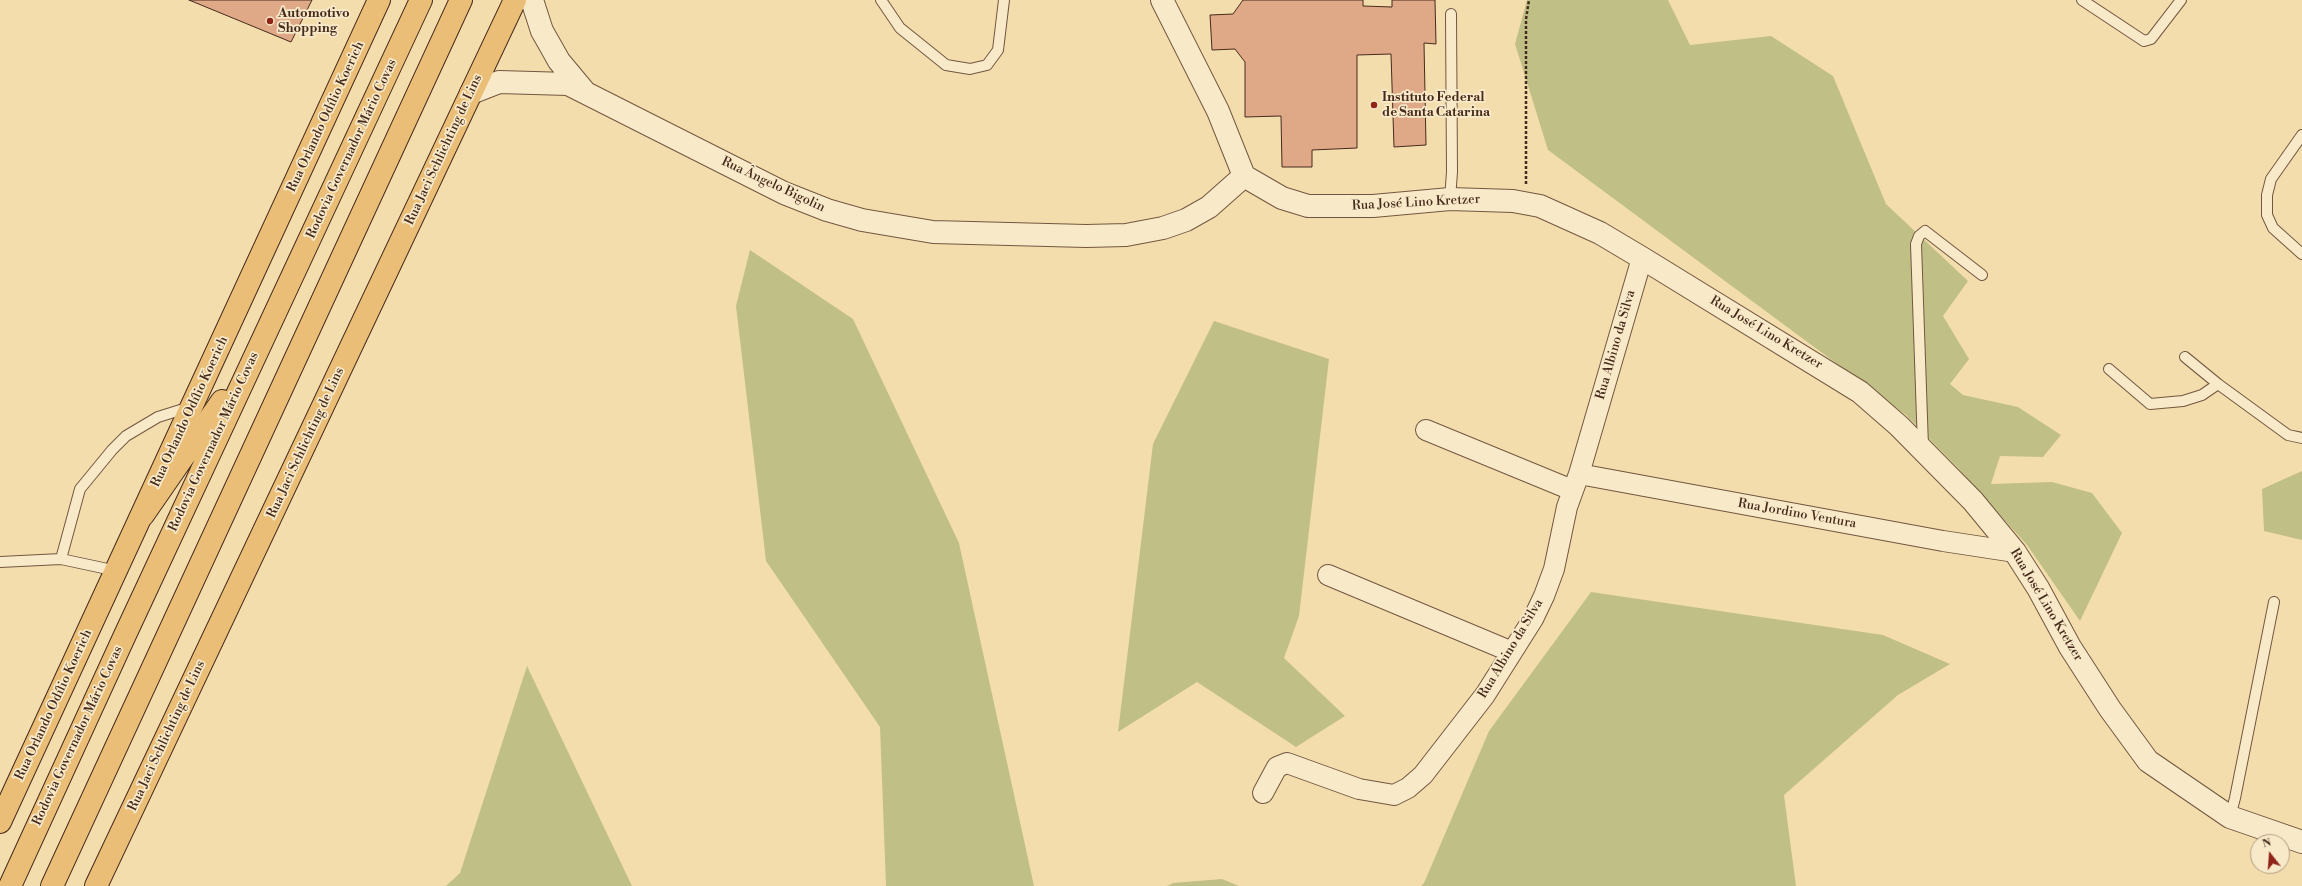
<!DOCTYPE html>
<html>
<head>
<meta charset="utf-8">
<style>
  body { margin:0 }
  #map { position:relative; width:2302px; height:886px; overflow:hidden; background:#f4ddac; font-family:"Libre Bodoni",serif }
  canvas { display:block }
  .north { position:absolute; left:2250px; top:834px; width:40px; height:40px; box-sizing:border-box; background:#f8e9c9; border:1px solid #b19d84; border-radius:50%; rotate:343deg; font-size:11px; font-weight:700; line-height:16px; text-align:center; color:#462a1c }
  .north::after { content:''; display:block; margin:auto; width:14px; height:18px; background:#8f2418; clip-path:polygon(50% 0,100% 100%,50% 72%,0 100%) }
</style>
</head>
<body>
<div id="map">
<canvas width="2302" height="886"></canvas>
<div class="north">N</div>
</div>
<script>
const c = document.querySelector('canvas').getContext('2d');
c.lineJoin = 'round';
function fill(path, color) { c.fillStyle = color; c.fill(path, 'evenodd'); }
const poly = rows => new Path2D(rows.map(r => 'M' + r).join(''));
function trace(path, color, width, dash) { c.strokeStyle = color; c.lineWidth = width; c.lineCap = dash ? 'butt' : 'round'; c.setLineDash(dash || []); c.stroke(path); }
function label(font, color, halo, rows, align = 'center') {
  c.font = font + ' "Libre Bodoni",serif'; c.lineWidth = 3.5; c.setLineDash([]); c.textBaseline = 'middle'; c.strokeStyle = halo; c.fillStyle = color; for (const [text, x, y, turn = 0] of rows) {
    c.save(); c.translate(x, y); c.rotate((+turn || 0) * Math.PI / 180); c.textAlign = isNaN(turn) ? turn : align; if (halo) c.strokeText(text, 0, 0); c.fillText(text, 0, 0); c.restore();
  }
}
const green = poly([
  [1527,0,1668,0,1690,45,1771,36,1833,76,1886,204,1968,281,1943,316,1969,359,1950,384,1963,395,2018,407,2061,435,2043,457,2000,456,1991,484,2052,482,2092,493,2122,533,2080,621,2027,545,1959,469,1906,415,1548,150,1515,44],
  [750,250,853,319,959,543,1034,886,886,886,880,727,766,561,736,306],
  [1214,321,1329,359,1299,616,1284,658,1345,716,1296,747,1197,682,1118,732,1153,444],
  [2302,471,2302,540,2264,531,2262,489],
  [1591,592,1883,635,1950,664,1898,695,1784,795,1796,886,1421,886,1424,883,1489,731],
  [527,666,632,886,446,886,460,873],
  [1222,879,1239,886,1167,886,1173,883]
]);
const building = poly([
  [189,0,312,0,291,42,189,0],
  [1243,0,1363,0,1363,6,1392,7,1392,0,1435,0,1436,44,1424,43,1426,145,1394,147,1391,54,1357,55,1357,148,1312,150,1312,167,1282,167,1281,116,1245,117,1245,62,1235,49,1212,50,1210,15,1233,14,1243,0]
]);
const path = poly([
  [1526,184,1526,19,1529,0]
]);
const service = poly([
  [881,0,900,28,946,65,970,69,987,65,998,50,1004,0],
  [2082,0,2144,41,2151,39,2181,0],
  [2302,135,2271,179,2267,195,2267,215,2273,228,2302,254],
  [1450,199,1452,172,1451,14],
  [2185,357,2218,384,2288,435,2302,438],
  [2109,369,2150,404,2183,401,2202,395,2218,384],
  [1923,447,1916,244,1919,236,1925,231,1982,275],
  [61,559,80,489,112,450,126,436,158,417,190,407],
  [0,562,61,559,117,571],
  [2230,817,2235,798,2274,602]
]);
const minor = poly([
  [1426,430,1572,490],
  [1579,474,1943,541,2015,552],
  [1328,575,1512,652],
  [1263,793,1277,767,1287,763,1359,789,1394,795,1408,788,1423,775,1485,695,1533,619,1544,596,1554,569,1567,507,1579,474,1642,258]
]);
const tertiary = poly([
  [532,0,542,31,550,45,559,61,584,91],
  [1162,0,1218,111,1244,176,1282,198,1308,206,1373,206,1450,199,1513,201,1540,206,1600,233,1642,258,1860,392,1899,426,1973,501,2015,552,2038,588,2070,647,2110,709,2148,761,2230,817,2302,842],
  [471,93,499,82,568,84,784,193,827,210,862,220,933,232,1086,236,1126,235,1163,228,1186,220,1209,207,1244,176]
]);
const primary = poly([
  [0,822,379,0],
  [96,886,515,0]
]);
const motorway = poly([
  [143,515,222,401],
  [10,886,125,635,421,0],
  [52,886,461,0]
]);
const markers = [
  [270,21,4,"#8f2418"],
  [1374,105,4,"#8f2418"]
];
const poiNames = [
  ["Automotivo",278,14],
  ["Shopping",278,29],
  ["Instituto Federal",1382,98],
  ["de Santa Catarina",1382,113]
];
const streetNames = [
  ["Rua Orlando Odílio Koerich",326,117,-65],
  ["Rodovia Governador Mário Covas",352,149,-65],
  ["Rua Jaci Schlichting de Lins",444,150,-65],
  ["Rua Ângelo Bigolin",773,185,25],
  ["Rua José Lino Kretzer",1416,203,-3],
  ["Rua José Lino Kretzer",1766,333,31],
  ["Rua Albino da Silva",1616,345,-74],
  ["Rua Orlando Odílio Koerich",190,412,-65],
  ["Rodovia Governador Mário Covas",214,442,-65],
  ["Rua Jaci Schlichting de Lins",306,443,-65],
  ["Rua Jordino Ventura",1797,514,10],
  ["Rua José Lino Kretzer",2046,605,59],
  ["Rua Albino da Silva",1511,649,-59],
  ["Rua Orlando Odílio Koerich",54,705,-65],
  ["Rodovia Governador Mário Covas",78,736,-65],
  ["Rua Jaci Schlichting de Lins",167,736,-65]
];
fill(green, '#c0c086');
fill(building, '#dfa988');
trace(building, '#462a1c', 1);
trace(service, '#725740', 12);
trace(minor, '#725740', 22);
trace(tertiary, '#725740', 24);
trace(primary, '#462a1c', 24);
trace(motorway, '#462a1c', 24);
trace(path, '#462a1c', 2.5, [3, 2]);
trace(service, '#f8e9c9', 10);
trace(minor, '#f8e9c9', 20);
trace(tertiary, '#f8e9c9', 22);
trace(primary, '#eabe76', 22);
trace(motorway, '#eabe76', 22);
for (const [x, y, r, color] of markers) { const dot = new Path2D(); dot.arc(x, y, r, 0, 2 * Math.PI); c.fillStyle = color; c.fill(dot); trace(dot, '#f8e9c9', 1.5); }
label('bold 13px', '#462a1c', '#f8e9c9', poiNames, 'left');
label('13px', '#462a1c', '#f8e9c9', streetNames);
</script>
</body>
</html>
